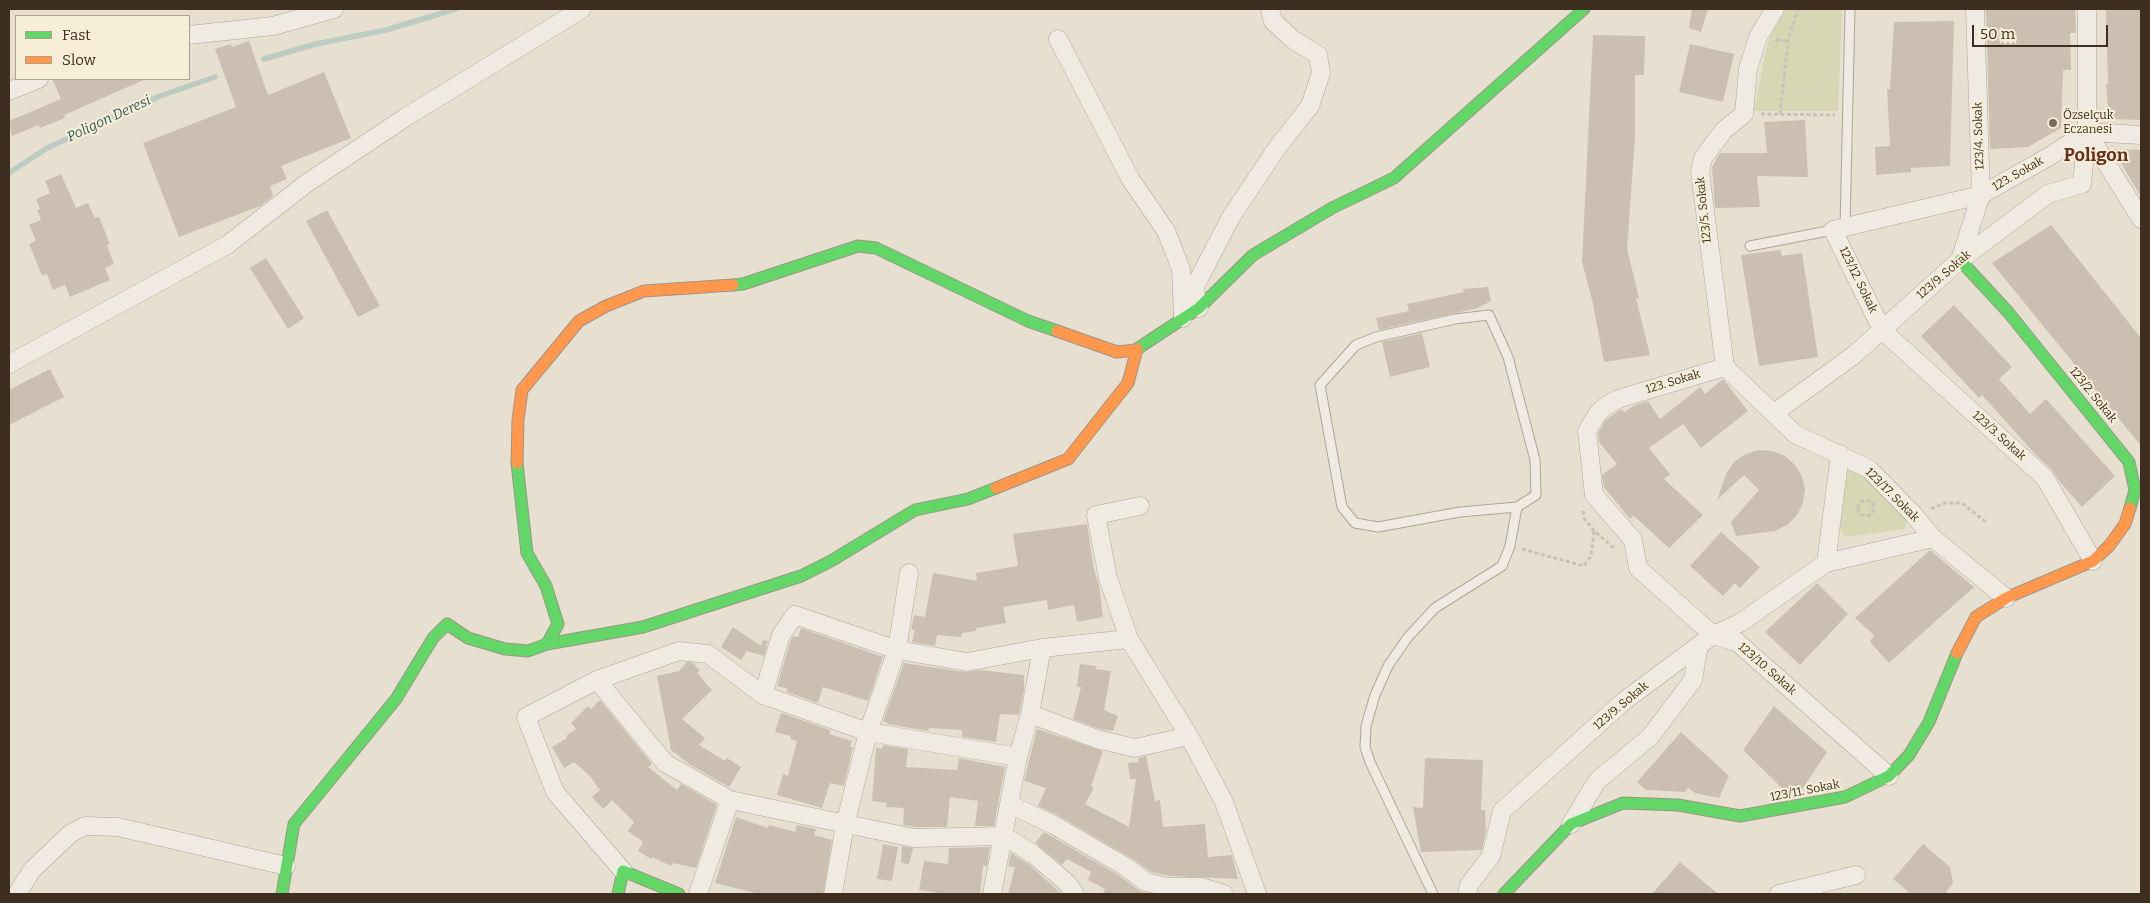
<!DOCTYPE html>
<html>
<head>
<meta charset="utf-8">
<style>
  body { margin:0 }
  #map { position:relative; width:2150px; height:903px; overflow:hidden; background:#e7e0d1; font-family:Bitter,serif }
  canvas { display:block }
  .frame { position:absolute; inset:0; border:10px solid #3d2e20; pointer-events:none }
  .legend { position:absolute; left:15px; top:15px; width:175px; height:65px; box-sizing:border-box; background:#f7eed8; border:1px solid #ada18e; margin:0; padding:6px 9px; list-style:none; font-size:15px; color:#3d2e20 }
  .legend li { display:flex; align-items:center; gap:10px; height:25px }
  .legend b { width:25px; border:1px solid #ada18e }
  .scale { position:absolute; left:1972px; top:25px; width:136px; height:22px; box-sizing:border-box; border:2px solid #3d2e20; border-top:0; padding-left:6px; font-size:15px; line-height:18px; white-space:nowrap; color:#3d2e20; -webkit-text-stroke:4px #f7eed8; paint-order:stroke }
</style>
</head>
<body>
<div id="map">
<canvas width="2150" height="903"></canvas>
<div class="frame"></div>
<ul class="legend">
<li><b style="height:6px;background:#63d668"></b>Fast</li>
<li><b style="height:6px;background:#ff974d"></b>Slow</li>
</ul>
<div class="scale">50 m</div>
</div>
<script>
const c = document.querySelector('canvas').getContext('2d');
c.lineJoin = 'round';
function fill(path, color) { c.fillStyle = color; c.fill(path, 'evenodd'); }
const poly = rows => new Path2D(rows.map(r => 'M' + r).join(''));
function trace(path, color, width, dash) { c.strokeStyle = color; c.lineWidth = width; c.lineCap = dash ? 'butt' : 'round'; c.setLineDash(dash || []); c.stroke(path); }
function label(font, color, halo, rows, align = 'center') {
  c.font = font + ' Bitter,serif'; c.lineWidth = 4; c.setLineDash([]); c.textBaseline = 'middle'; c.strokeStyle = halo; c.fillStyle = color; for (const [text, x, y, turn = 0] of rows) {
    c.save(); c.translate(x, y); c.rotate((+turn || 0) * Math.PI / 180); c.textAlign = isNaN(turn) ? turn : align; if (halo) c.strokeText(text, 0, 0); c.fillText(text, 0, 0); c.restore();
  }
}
const green = poly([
  [1786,9,1842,9,1838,111,1754,111,1766,50,1771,34],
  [1847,469,1860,471,1907,519,1905,529,1844,537,1840,529]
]);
const stream = poly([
  [264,59,316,44,386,30,456,9],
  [9,173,47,148,160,96,215,77]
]);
const building = poly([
  [1692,9,1708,9,1701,32,1689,28],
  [1986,9,2075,9,2076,33,2070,33,2071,70,2063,70,2061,128,2028,147,1990,149],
  [2141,9,2141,120,2109,119,2106,84,2108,84,2106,10],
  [1954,21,1950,166,1911,168,1911,172,1876,175,1875,147,1890,146,1887,89,1890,89,1894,22],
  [1593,35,1645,36,1644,75,1635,75,1635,137,1627,249,1639,298,1636,298,1650,355,1604,362,1593,304,1582,262],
  [249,41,268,95,324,72,351,138,281,166,287,179,270,186,273,196,260,206,179,237,143,143,236,107,215,49,231,44,232,47],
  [1690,44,1734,54,1723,102,1679,92],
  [52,79,146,79,64,115,65,118,40,128,39,125,12,136,9,121,61,99],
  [1805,120,1808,177,1757,176,1760,207,1715,208,1712,167,1720,153,1767,153,1764,122],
  [2113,149,2141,150,2141,197],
  [61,174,76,208,88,203,95,218,99,217,110,244,107,245,114,264,105,268,110,280,70,297,65,285,53,290,47,274,42,276,29,244,36,241,29,225,41,220,37,210,40,209,36,199,50,193,45,181],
  [327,210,380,306,358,317,306,221],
  [2051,225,2141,338,2141,446,1992,263],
  [1780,250,1782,256,1802,253,1818,357,1759,366,1741,255],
  [266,258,304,318,288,329,250,268],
  [1488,287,1491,301,1478,308,1379,330,1376,318,1409,311,1407,304,1464,292,1463,289],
  [1954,305,2012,367,1999,379,2030,414,2046,399,2115,476,2082,507,2060,482,2052,470,2035,454,1982,395,1979,398,1921,336],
  [1422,333,1430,367,1390,377,1382,342],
  [50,369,64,397,9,425,9,390],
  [1723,379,1748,411,1701,448,1683,424,1649,448,1670,474,1664,479,1703,515,1669,548,1634,516,1630,519,1604,487,1602,475,1617,464,1599,442,1598,433,1606,420,1621,409,1624,412,1633,406,1648,401,1660,419,1700,387,1705,394],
  [1759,450,1772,451,1785,456,1795,465,1802,476,1805,489,1803,503,1797,515,1787,525,1775,531,1736,536,1731,522,1759,490,1744,475,1717,500,1727,472,1735,461,1746,454],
  [1087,524,1094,570,1099,585,1103,617,1077,622,1074,605,1048,610,1047,600,1003,607,1006,623,976,628,976,631,962,633,961,637,937,635,935,646,912,642,915,630,911,630,914,615,925,617,933,573,977,581,976,573,1018,566,1013,534],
  [1721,532,1760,567,1740,588,1735,583,1723,596,1690,566],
  [1930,550,1974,587,1889,663,1870,642,1874,635,1855,618],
  [1817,583,1848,614,1800,665,1765,632],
  [733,627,761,646,763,640,768,641,764,656,747,651,741,660,721,647],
  [801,628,883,657,868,701,823,687,818,703,787,692,788,689,777,686,791,640,793,636,798,637],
  [687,662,693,663,700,670,697,673,712,690,682,719,705,738,699,745,725,761,727,758,741,767,729,787,689,764,671,750,657,676,679,671],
  [904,663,965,672,980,670,1024,675,1024,690,1019,715,1000,714,996,742,962,737,962,730,929,728,928,731,887,724,888,723,883,721],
  [1080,664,1097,666,1096,669,1111,671,1104,710,1118,716,1113,731,1100,729,1073,719,1081,687,1077,687],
  [600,700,652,764,648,767,677,790,681,784,717,805,696,868,673,863,671,866,652,857,651,859,638,851,643,842,628,831,634,822,612,800,603,809,592,797,600,790,589,775,574,762,564,768,552,747,567,738,566,736,576,729,571,723,588,706,591,709],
  [1774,706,1827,752,1801,791,1788,794,1743,750],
  [781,713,830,730,829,734,852,741,850,747,853,747,844,786,830,783,822,808,777,795,783,774,788,776,797,741,790,739,791,736,775,732],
  [1037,729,1103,751,1091,786,1094,788,1085,804,1129,827,1136,779,1130,779,1128,763,1138,762,1139,758,1146,756,1155,801,1160,800,1163,827,1205,824,1208,857,1232,855,1238,879,1169,876,1151,872,1131,858,1059,816,1038,806,1046,788,1024,781],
  [1681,732,1729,776,1719,798,1695,793,1688,788,1685,792,1646,790,1637,782],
  [883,745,908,749,906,767,957,770,959,758,1005,767,994,826,975,826,978,801,950,797,947,827,915,827,903,825,904,808,886,807,887,803,872,801,876,748,882,749],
  [1425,758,1483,760,1481,810,1485,810,1486,830,1482,850,1421,852,1413,807,1423,808],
  [736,817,768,828,769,825,795,832,797,825,816,829,814,835,832,840,823,894,759,894,715,883],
  [1044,832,1120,876,1140,891,1152,894,1103,894,1105,889,1088,880,1091,872,1067,859,1062,865,1035,843],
  [883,844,898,847,892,881,877,879],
  [1923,844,1950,867,1953,883,1945,894,1911,894,1893,879],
  [902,846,913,848,909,864,901,863],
  [990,847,987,866,983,866,980,894,945,894,919,890,924,861,948,864,949,848],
  [1011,853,1027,863,1062,894,1008,894,1015,867,1008,866],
  [1680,862,1718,894,1652,894]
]);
const path = poly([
  [1776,40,1788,41],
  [1761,114,1835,115],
  [1780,114,1788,41,1798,9],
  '1858 508a8 8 0 1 1 16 0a8 8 0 1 1-16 0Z',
  [1931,509,1945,503,1962,503,1987,523],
  [1583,511,1584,518,1594,531,1615,549],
  [1522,549,1584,566,1591,556,1594,531]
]);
const lane = poly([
  [1845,227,1850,9],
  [1750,246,1833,230],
  [1433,894,1370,762,1365,747,1366,726,1375,695,1388,666,1408,637,1435,608,1502,566,1510,546,1517,507,1536,495,1535,460,1508,357,1489,315,1455,319,1376,337,1356,345,1320,385,1342,507,1355,523,1378,527,1460,512,1517,507]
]);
const street = poly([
  [189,35,273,26,334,9],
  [1058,39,1131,180,1166,231,1181,269,1183,318],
  [9,91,39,79],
  [2087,132,2141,219],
  [1960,260,1981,195,1975,9],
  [1199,308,1194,288,1231,217,1277,148,1310,106,1321,73,1318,55,1292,39,1273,21,1270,9],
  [9,364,227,245,307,183,406,117,582,9],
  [1725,367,1618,399,1607,405,1598,413,1587,431,1594,495,1633,540,1638,568,1713,635,1737,642,1889,776],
  [1725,367,1700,172,1703,158,1724,130,1744,114,1748,69,1758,37,1775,9],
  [1725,367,1795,434,1869,469,1914,515,1933,538,2006,598],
  [1774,413,1854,355,1960,260,2048,194,2082,184,2087,132,2087,9],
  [2093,561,2045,478,1882,330,1833,230,1981,195,2050,156,2087,132,2141,135],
  [1826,563,1840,454],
  [1129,639,1108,578,1096,515,1140,506],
  [597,680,665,763,730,800,914,838,1004,836,1033,854,1067,883,1075,894],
  [763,695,781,635,795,615,897,650,967,662,1042,648,1129,639,1189,736,1224,802,1257,894],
  [1030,714,1097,739,1135,748,1189,736],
  [1009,804,1054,825,1126,867,1146,882,1168,887,1202,887,1224,894],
  [1571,824,1597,781,1650,737,1693,680,1699,645],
  [623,871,555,792,526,717,597,680,679,651,708,654,763,695,868,732,1018,757],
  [17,894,32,870,71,833,85,826,118,827,286,866],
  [698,894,730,800],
  [833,894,845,825,868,732,897,650,909,573],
  [992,894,1018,757,1030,714,1042,648],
  [1467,894,1469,885,1491,856,1502,811,1624,701,1713,635,1740,623,1826,563,1933,538],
  [1779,894,1856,875]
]);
const fast = poly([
  [1960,260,2008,312,2129,462,2135,490,2130,508],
  [733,285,743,284,858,246,876,248,1028,321,1057,331],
  [1137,349,1199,308,1253,255,1332,208,1394,178,1584,9],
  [547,644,643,627,801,576,831,561,915,510,968,499,996,488],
  [282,894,294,824,396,699,433,638,447,624,468,638,505,649,528,651,547,644,558,624,546,586,527,553,517,463],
  [618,894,623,871,679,894],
  [1504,894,1571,824,1623,803,1678,805,1740,816,1845,797,1889,776,1909,755,1929,722,1957,653]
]);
const slow = poly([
  [1057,331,1117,352,1136,350],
  [517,463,518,420,522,390,579,321,606,306,644,291,733,285],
  [996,488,1068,459,1128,383,1137,349],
  [1957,653,1976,617,2006,598,2093,561,2109,546,2125,524,2130,508]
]);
const markers = [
  [2053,123,5,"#786c5e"]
];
const poiNames = [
  ["Özselçuk",2063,116],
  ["Eczanesi",2063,130]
];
const streetNames = [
  ["123/4. Sokak",1979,136,-92],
  ["123. Sokak",2018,174,-30],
  ["123/5. Sokak",1704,210,-96],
  ["123/9. Sokak",1944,275,-41],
  ["123/12. Sokak",1858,280,64],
  ["123. Sokak",1673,382,-17],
  ["123/2. Sokak",2093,395,51],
  ["123/3. Sokak",1999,436,42],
  ["123/17. Sokak",1892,495,45],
  ["123/10. Sokak",1767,669,41],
  ["123/9. Sokak",1621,706,-40],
  ["123/11. Sokak",1805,791,-11]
];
const waterNames = [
  ["Poligon Deresi",109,119,-25]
];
const districtNames = [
  ["Poligon",2096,156]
];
fill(green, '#d6d7b3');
trace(stream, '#bcccc2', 5.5);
fill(building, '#cbbfb2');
trace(lane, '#ada599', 11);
trace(street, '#ada599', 19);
trace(fast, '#9c958a', 13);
trace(slow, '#9c958a', 13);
trace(path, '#c8c2b9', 3, [4, 2.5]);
trace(lane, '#efebe3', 9);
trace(street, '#efebe3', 18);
trace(fast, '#63d668', 11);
trace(slow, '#ff974d', 11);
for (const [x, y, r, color] of markers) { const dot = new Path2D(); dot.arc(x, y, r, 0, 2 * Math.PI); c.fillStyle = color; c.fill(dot); trace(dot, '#f7eed8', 2); }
label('12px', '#3d2e20', '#f7eed8', poiNames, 'left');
label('12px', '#3d2e20', '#f7eed8', streetNames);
label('italic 14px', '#2f5d5a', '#f7eed8', waterNames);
label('bold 18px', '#6b2e1e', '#f7eed8', districtNames);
</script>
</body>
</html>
